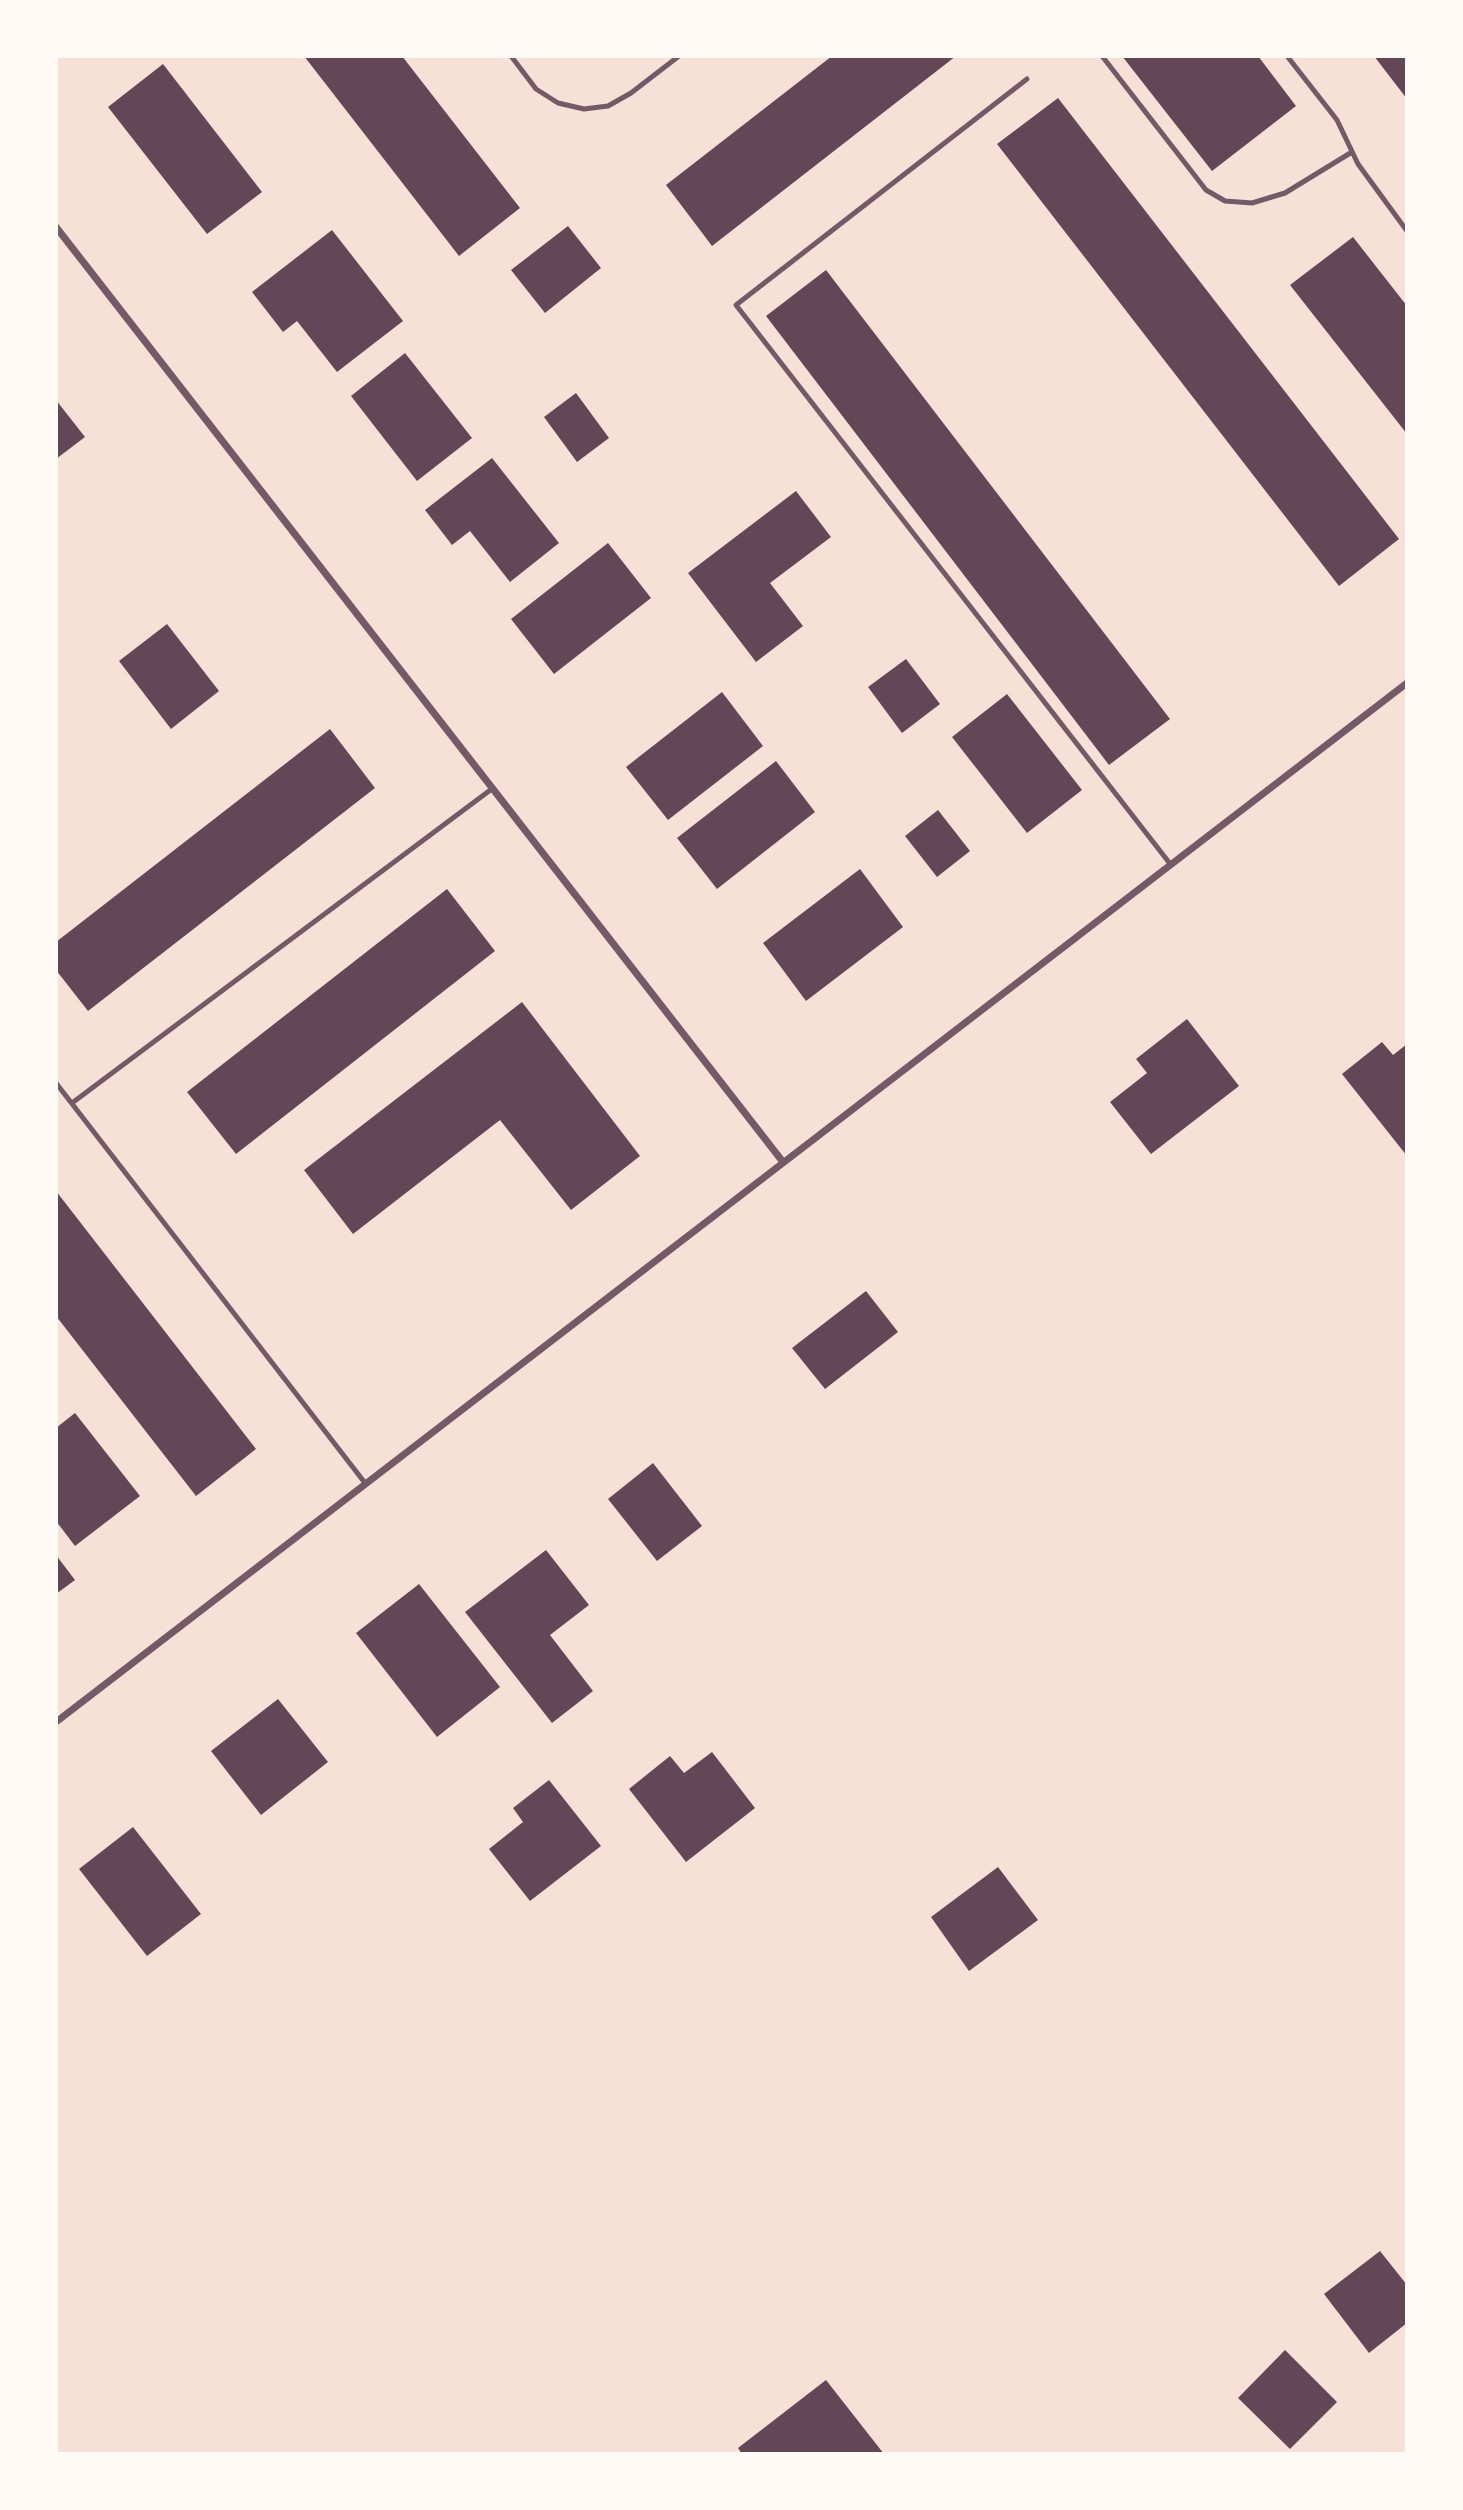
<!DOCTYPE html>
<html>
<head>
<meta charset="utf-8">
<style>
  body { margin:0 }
  #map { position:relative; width:1463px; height:2510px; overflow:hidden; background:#f7e1d7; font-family:"Varela Round",sans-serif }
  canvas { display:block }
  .frame { position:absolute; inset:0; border:58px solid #fffaf5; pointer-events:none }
</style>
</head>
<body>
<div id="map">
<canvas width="1463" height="2510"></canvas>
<div class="frame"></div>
</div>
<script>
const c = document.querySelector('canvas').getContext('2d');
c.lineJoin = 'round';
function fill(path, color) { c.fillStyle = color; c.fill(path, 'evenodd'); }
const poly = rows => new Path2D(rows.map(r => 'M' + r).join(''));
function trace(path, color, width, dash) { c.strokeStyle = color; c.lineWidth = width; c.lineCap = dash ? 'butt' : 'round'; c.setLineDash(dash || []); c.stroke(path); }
const building = poly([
  [304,56,402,56,520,208,459,256],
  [832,56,956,56,712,246,666,185],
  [1122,56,1258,56,1296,106,1212,171],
  [1374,56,1407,56,1407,99],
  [163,64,262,192,207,234,108,107],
  [1058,98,1399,539,1339,586,997,144],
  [568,226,601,268,545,313,511,270],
  [332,230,403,321,337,372,297,321,283,332,252,292],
  [1353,237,1407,306,1407,434,1290,285],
  [826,270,1170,719,1109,765,766,316],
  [405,353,472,438,417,481,351,396],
  [576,393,609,438,577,462,544,417],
  [56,400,85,437,56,459],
  [492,458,559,543,510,582,470,531,452,545,425,510],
  [796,491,831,537,770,583,803,626,756,662,688,573],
  [608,543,651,598,554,674,511,619],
  [167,624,219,691,171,729,119,661],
  [906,659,940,704,902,733,868,687],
  [722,692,763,746,668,820,626,767],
  [1007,694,1082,790,1027,833,952,737],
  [330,729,375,788,88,1011,56,970,56,942],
  [776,761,815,812,717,889,677,838],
  [938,810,970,851,937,877,905,836],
  [860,869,903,927,806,1001,763,943],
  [447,889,495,951,236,1154,187,1092],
  [522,1002,640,1156,571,1210,500,1120,353,1234,304,1170],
  [1187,1019,1239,1086,1151,1154,1110,1102,1147,1073,1136,1059],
  [1382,1042,1393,1055,1407,1044,1407,1156,1342,1074],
  [56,1191,256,1449,196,1496,56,1316],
  [866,1291,898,1332,825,1389,792,1348],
  [75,1413,140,1496,75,1546,56,1521,56,1428],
  [653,1463,702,1526,657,1561,608,1499],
  [546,1550,589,1605,550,1635,593,1691,552,1723,465,1612],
  [56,1555,75,1580,56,1594],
  [419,1584,500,1687,437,1737,356,1633],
  [278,1699,328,1762,261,1815,211,1751],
  [712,1752,755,1808,686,1862,629,1789,670,1756,684,1773],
  [549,1780,601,1846,530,1901,489,1849,523,1822,513,1808],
  [133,1827,201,1914,147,1956,79,1869],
  [998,1867,1038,1920,969,1971,931,1917],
  [1380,2251,1407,2285,1407,2323,1369,2353,1324,2294],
  [1285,2350,1337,2402,1290,2449,1238,2398],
  [826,2380,884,2454,742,2454,738,2448]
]);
const service = poly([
  [511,56,536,89,558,103,584,109,608,106,631,93,679,56],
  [1102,56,1206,190,1225,201,1252,203,1285,193,1352,152],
  [1287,56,1337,120,1358,164,1407,231],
  [1027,79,736,305,1171,865],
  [56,1083,365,1483],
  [72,1103,493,788]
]);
const minor = poly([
  [56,227,783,1162],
  [56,1722,1407,683]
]);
fill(building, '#644757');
trace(service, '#755966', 5);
trace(minor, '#755966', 7);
</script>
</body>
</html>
